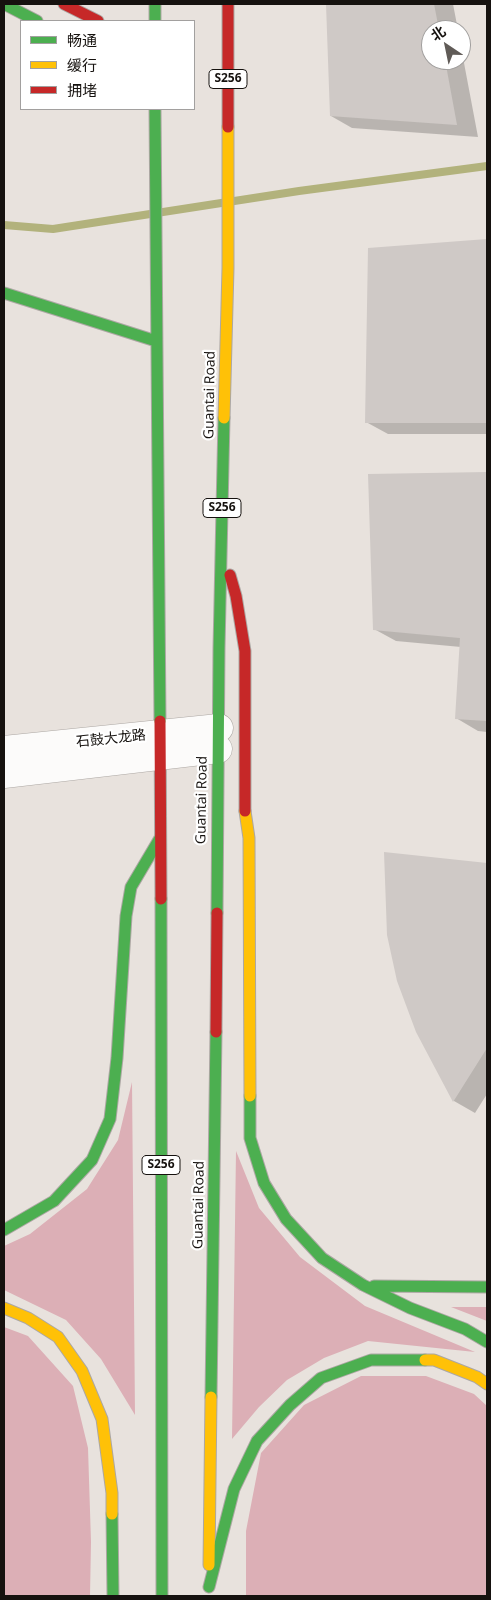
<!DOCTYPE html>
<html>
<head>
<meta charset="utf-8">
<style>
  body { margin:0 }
  #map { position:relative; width:491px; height:1600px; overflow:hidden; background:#e8e2dd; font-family:"Open Sans","Noto Sans SC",sans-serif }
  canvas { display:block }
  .frame { position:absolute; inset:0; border:5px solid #16120f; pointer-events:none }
  .legend { position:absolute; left:20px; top:20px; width:175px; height:90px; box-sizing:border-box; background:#fff; border:1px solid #a2a09f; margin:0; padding:6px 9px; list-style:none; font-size:15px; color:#16120f }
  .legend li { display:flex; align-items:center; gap:10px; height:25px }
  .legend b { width:25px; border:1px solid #a2a09f }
  .north { position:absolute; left:421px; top:20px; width:50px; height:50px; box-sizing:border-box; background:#fff; border:1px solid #a2a09f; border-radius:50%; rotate:326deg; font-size:14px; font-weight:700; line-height:20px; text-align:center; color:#16120f }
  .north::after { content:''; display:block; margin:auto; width:18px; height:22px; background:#605b57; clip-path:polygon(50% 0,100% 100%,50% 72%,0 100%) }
</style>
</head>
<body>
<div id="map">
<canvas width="491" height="1600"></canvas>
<div class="frame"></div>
<ul class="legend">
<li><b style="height:6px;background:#4caf50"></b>畅通</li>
<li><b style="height:6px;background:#ffc107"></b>缓行</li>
<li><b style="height:6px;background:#c62828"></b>拥堵</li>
</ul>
<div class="north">北</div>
</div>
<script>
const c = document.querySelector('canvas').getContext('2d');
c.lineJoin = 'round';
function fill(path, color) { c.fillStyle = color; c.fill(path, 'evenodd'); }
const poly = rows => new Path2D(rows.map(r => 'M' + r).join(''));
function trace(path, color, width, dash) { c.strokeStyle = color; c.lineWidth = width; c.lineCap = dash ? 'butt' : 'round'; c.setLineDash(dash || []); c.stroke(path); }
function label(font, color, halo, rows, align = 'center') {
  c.font = font + ' "Open Sans","Noto Sans SC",sans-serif'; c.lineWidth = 4.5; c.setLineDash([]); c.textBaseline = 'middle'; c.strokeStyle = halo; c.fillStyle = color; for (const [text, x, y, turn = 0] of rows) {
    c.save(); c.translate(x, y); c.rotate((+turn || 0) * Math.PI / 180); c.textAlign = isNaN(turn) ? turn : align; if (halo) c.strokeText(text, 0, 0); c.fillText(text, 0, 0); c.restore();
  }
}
const forest = poly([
  [132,1082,135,1415,101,1359,66,1320,4,1290,4,1246,30,1234,87,1189,118,1140],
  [236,1151,259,1208,300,1257,365,1306,475,1352,368,1341,324,1358,287,1380,259,1407,232,1439],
  [451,1307,487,1307,487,1321],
  [4,1327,28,1336,73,1386,88,1448,91,1542,90,1596,4,1596],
  [361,1376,426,1376,474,1394,487,1406,487,1596,246,1596,246,1531,261,1453,304,1405]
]);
const shadow = poly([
  [327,4,453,4,458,30,431,30,431,60,461,60,461,47,478,137,352,128,331,116],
  [487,240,487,434,388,434,366,422,369,249],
  [487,473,487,732,478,731,456,718,461,647,396,641,374,629,369,475],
  [385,853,487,864,487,1094,475,1113,454,1101,418,1031]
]);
const stream = poly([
  [4,225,53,229,299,191,487,166]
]);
const building = poly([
  [326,4,434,4,439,30,431,30,431,60,445,60,457,125,330,116],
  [487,239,487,423,365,423,368,248],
  [487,472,487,721,455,719,460,638,373,630,368,474],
  [384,852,487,863,487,1048,453,1102,416,1032,397,981,387,935]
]);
const street = poly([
  [4,750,219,728],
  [4,774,218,749]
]);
const fast = poly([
  [4,4,37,21],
  [155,4,155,21],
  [155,109,160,721],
  [4,293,156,341],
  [161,899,162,1596],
  [217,913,219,648,224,418],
  [250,1096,250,1138,264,1183,286,1219,322,1258,363,1285,410,1308,465,1329,487,1342],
  [4,1230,54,1201,92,1160,110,1119,117,1058,126,916,131,887,160,838],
  [374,1286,487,1287],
  [211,1397,216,1032],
  [112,1514,113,1596],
  [209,1587,234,1489,257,1441,290,1405,321,1378,371,1360,425,1360]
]);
const slow = poly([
  [224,418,228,268,228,127],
  [245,811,249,838,250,1096],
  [4,1308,28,1318,58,1337,82,1371,102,1419,112,1493,112,1514],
  [425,1360,434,1360,477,1377,487,1384],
  [209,1565,211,1397]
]);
const jam = poly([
  [64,4,98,21],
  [228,4,228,127],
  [230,575,236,596,245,651,245,811],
  [160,721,161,899],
  [216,1032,217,913]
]);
const shields = [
  [228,79,38],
  [222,508,38],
  [161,1165,38]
];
const shieldNames = [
  ["S256",228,79],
  ["S256",222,508],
  ["S256",161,1165]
];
const streetNames = [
  ["Guantai Road",210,395,-89],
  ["石鼓大龙路",111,739,-6],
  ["Guantai Road",202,800,-89],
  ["Guantai Road",199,1205,-89]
];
fill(forest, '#dcafb6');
fill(shadow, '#0003');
trace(stream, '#b2b27c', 8);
fill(building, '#cfc9c6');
trace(street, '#aca7a3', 29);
trace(fast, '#aca7a3', 13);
trace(slow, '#aca7a3', 13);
trace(jam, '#aca7a3', 13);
trace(street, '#fcfbfa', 28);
trace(fast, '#4caf50', 11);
trace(slow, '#ffc107', 11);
trace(jam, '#c62828', 11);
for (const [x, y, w] of shields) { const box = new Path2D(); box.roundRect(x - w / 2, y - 9.5, w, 19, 4); c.fillStyle = '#fff'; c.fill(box); trace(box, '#16120f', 1); }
label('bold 12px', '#16120f', null, shieldNames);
label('14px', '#16120f', '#fff', streetNames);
</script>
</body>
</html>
